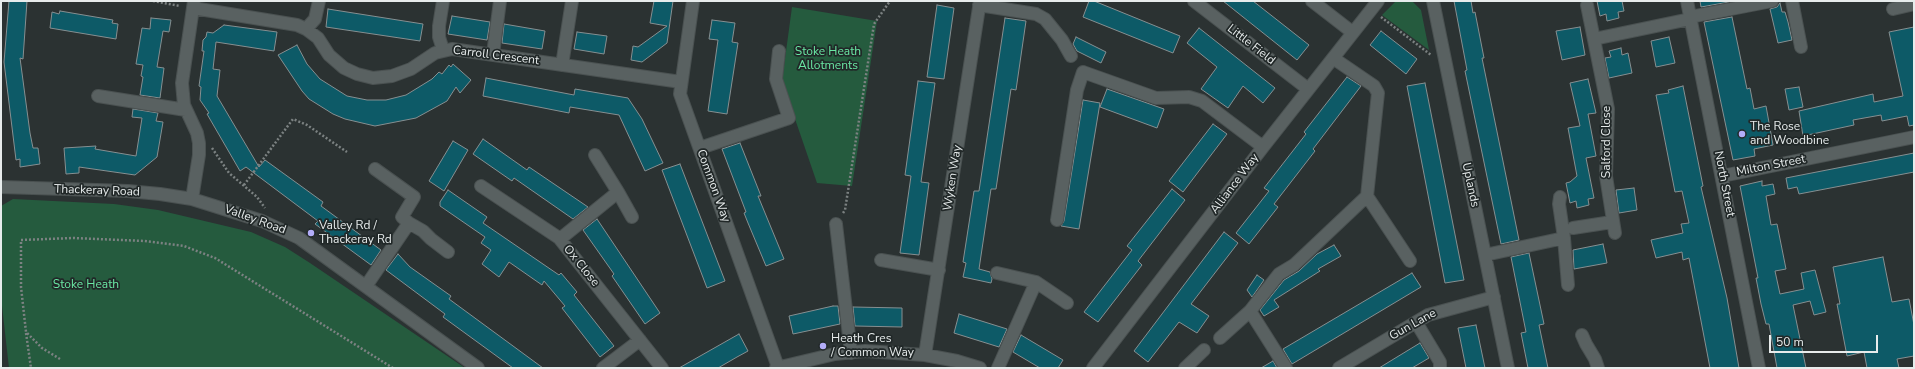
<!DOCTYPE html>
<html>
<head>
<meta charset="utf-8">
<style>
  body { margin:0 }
  #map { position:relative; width:1915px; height:369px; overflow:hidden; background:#2b3232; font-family:"Nunito Sans",sans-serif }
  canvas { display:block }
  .frame { position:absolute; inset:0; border:2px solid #e7ecec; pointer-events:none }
  .scale { position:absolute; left:1769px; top:335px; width:109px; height:18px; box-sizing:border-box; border:2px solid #e7ecec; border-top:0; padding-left:5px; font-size:12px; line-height:14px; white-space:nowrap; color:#e7ecec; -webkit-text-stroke:3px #212828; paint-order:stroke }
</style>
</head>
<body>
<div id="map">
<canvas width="1915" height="369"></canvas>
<div class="frame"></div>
<div class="scale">50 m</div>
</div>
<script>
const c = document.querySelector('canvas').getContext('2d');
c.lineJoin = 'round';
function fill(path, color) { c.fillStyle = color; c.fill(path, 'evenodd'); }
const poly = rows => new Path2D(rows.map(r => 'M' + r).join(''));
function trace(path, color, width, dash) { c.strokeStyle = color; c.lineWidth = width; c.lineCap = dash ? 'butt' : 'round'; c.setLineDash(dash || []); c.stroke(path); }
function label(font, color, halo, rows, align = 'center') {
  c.font = font + ' "Nunito Sans",sans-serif'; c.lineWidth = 3.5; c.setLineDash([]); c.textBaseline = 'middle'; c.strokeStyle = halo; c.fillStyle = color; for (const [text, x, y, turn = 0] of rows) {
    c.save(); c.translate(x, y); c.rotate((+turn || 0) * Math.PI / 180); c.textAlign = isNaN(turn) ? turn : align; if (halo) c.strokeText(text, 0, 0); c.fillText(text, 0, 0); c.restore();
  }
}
const green = poly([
  [1396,1,1412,1,1421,10,1429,50,1382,15],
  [792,7,877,21,852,186,817,183,782,81],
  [13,199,114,204,158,210,251,232,285,247,310,263,465,368,9,368,1,297,1,206]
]);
const building = poly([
  [9,1,27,1,23,59,20,58,30,133,33,148,38,148,40,164,20,167,20,159,16,160,4,62,9,1],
  [654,1,673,1,667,43,642,62,631,60,633,46,638,47,667,26,650,23,654,1],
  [1089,1,1094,1,1180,36,1173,53,1083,17,1089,1],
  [1223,1,1253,1,1309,45,1297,60,1223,1],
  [1454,1,1471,1,1473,13,1475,12,1484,58,1482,58,1519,240,1501,244,1465,71,1467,70,1454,1],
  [1597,1,1622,1,1624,11,1618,12,1619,18,1607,21,1606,14,1600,16,1597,1],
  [1700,1,1728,1,1729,2,1701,7,1700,1],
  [1780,3,1782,12,1785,12,1788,22,1792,40,1778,43,1770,9,1777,7,1780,3],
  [937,5,954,8,944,79,927,77,937,5],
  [328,9,423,24,420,41,326,27,328,9],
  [60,11,113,20,112,23,118,24,116,39,50,28,52,12,59,14,60,11],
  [452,16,490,22,487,40,448,34,452,16],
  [1732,17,1747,89,1750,88,1754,109,1766,106,1773,145,1754,149,1755,156,1733,160,1704,22,1732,17],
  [151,18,171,20,169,32,163,31,157,67,164,68,160,98,140,95,143,77,141,76,143,65,136,64,142,28,150,29,151,18],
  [1005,18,1026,21,1016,90,1011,89,996,189,991,189,979,269,990,272,992,279,991,283,963,277,966,263,963,262,974,191,979,191,1005,18],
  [712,20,735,23,732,42,738,43,727,114,708,111,718,40,709,39,712,20],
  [504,24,545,31,542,49,502,43,504,24],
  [224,25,277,32,274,51,216,42,213,69,220,70,217,96,259,167,265,160,323,202,321,206,381,250,371,265,315,224,318,221,246,167,240,171,207,114,209,113,200,100,201,87,199,86,204,51,202,51,203,40,206,37,207,32,213,33,224,25],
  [1580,27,1585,55,1562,60,1556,31,1580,27],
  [1914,27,1914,125,1909,126,1907,116,1882,121,1881,115,1853,120,1854,125,1803,136,1799,111,1873,94,1874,102,1903,96,1889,32,1914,27],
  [1199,28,1275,88,1263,103,1243,86,1228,108,1201,89,1217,67,1187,43,1199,28],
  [1381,31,1417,59,1406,74,1370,45,1381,31],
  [577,32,607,36,604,54,574,49,577,32],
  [1076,37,1106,52,1101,63,1077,51,1073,44,1076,37],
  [1669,37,1675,63,1656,67,1651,41,1669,37],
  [297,45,307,64,320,79,347,96,367,100,386,100,406,95,432,79,439,72,442,74,449,65,451,67,453,64,471,80,460,93,456,87,447,101,416,118,375,126,345,119,333,114,309,99,302,91,278,55,297,45],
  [1621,48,1622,55,1628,53,1632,73,1609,78,1605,58,1611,57,1609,51,1621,48],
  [1347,77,1361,86,1313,149,1315,151,1274,204,1278,207,1249,244,1236,233,1269,191,1264,188,1306,134,1304,132,1347,77],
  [486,78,574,95,575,89,628,98,642,119,663,163,645,171,619,115,570,107,569,113,483,96,486,78],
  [1588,79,1596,113,1588,114,1596,156,1586,158,1594,198,1588,199,1589,205,1577,208,1576,201,1570,203,1566,183,1570,182,1577,176,1568,128,1580,126,1570,83,1588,79],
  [918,81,935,83,921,182,929,183,919,255,900,253,911,176,905,175,918,81],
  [1425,83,1464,280,1445,283,1407,86,1425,83],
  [1683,86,1703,186,1701,187,1727,298,1739,368,1710,368,1689,258,1683,260,1682,252,1656,258,1651,240,1683,233,1681,224,1689,223,1682,191,1675,192,1656,95,1669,93,1668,90,1683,86],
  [1799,87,1803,107,1789,110,1785,89,1799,87],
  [1107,89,1164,109,1157,128,1100,107,1107,89],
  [1083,100,1100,103,1079,229,1061,226,1064,221,1083,100],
  [133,109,158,113,156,121,163,122,157,157,135,175,79,167,79,173,66,174,64,148,96,146,95,149,136,156,142,118,132,117,133,109],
  [1213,124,1227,134,1183,192,1169,181,1213,124],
  [483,139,527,170,529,167,588,207,573,219,514,178,512,181,473,154,483,139],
  [453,141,468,150,444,191,429,181,453,141],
  [740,143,761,196,758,196,784,259,766,266,748,223,744,213,746,212,722,149,740,143],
  [1914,153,1914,172,1799,194,1797,187,1788,189,1786,178,1914,153],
  [680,164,725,281,707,288,662,170,680,164],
  [1762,181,1762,186,1773,184,1775,194,1766,196,1771,225,1777,224,1786,269,1775,271,1780,294,1804,289,1801,273,1815,270,1826,312,1814,315,1810,301,1793,305,1806,368,1777,368,1769,324,1766,324,1761,304,1756,278,1758,278,1740,186,1762,181],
  [1634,188,1637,210,1619,213,1616,190,1634,188],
  [1172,189,1185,200,1138,261,1142,265,1098,322,1084,312,1132,250,1127,246,1172,189],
  [448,190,487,217,483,223,559,275,561,273,577,292,574,295,614,346,600,357,562,308,565,306,544,281,542,285,509,262,499,277,482,264,491,250,481,243,485,237,440,206,440,202,448,190],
  [597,219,660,313,645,324,612,276,614,274,583,230,597,219],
  [1224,232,1238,243,1191,304,1209,316,1197,333,1179,322,1148,362,1134,351,1224,232],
  [1603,244,1607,263,1574,269,1573,250,1603,244],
  [1334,245,1341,256,1318,269,1320,271,1274,300,1279,307,1264,316,1260,310,1284,280,1299,271,1317,254,1334,245],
  [1529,253,1544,324,1539,325,1548,368,1528,368,1521,333,1526,332,1511,257,1529,253],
  [398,254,410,267,451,296,449,299,543,368,513,368,443,317,445,314,386,270,398,254],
  [1883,257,1892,302,1909,299,1914,325,1914,356,1897,359,1899,368,1867,368,1864,352,1847,356,1837,304,1840,304,1833,267,1883,257],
  [1412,273,1421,287,1292,364,1283,349,1412,273],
  [1257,275,1264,280,1252,297,1247,290,1257,275],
  [833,306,838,306,840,324,793,334,789,316,833,306],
  [853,307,902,308,902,327,855,326,853,307],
  [959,314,1007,329,999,347,954,333,959,314],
  [1476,325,1485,368,1466,368,1458,328,1476,325],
  [739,334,748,351,737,357,718,368,679,368,739,334],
  [1021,335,1063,360,1058,368,1040,368,1013,352,1021,335],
  [1420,343,1429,358,1412,368,1379,368,1420,343],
  [1273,361,1277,368,1261,368,1273,361]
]);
const path = poly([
  [153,1,180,6],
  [1381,17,1431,55],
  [212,148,229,173,257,197,265,208],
  [244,185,293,119,307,125,347,152],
  [843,213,845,210,874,24,890,1],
  [26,333,31,368],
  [60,359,42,348,26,332,21,287,21,240,73,238,144,241,184,246,215,258,393,368]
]);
const minor = poly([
  [693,1,680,94,778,367],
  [1194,1,1308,89],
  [1312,1,1352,32],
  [1433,1,1508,368],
  [1687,1,1759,368],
  [1792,1,1801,47],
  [979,5,1036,14,1045,19,1062,40,1071,56],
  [1587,5,1608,109,1606,176,1615,233],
  [193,8,297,25,306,29,318,38,329,55,344,68,357,74,373,78,392,76,411,69,435,53,452,49,681,82],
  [1893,9,1914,4],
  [1690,17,1772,1],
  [306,29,315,19,319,1],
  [1594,39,1690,19],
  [443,50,439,37,439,26,443,1],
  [493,54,500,1],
  [1333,58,1374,86,1378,93,1367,196,1410,261],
  [562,65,572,1],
  [98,96,186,110],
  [700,148,789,118,776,79,779,51],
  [375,169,414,197,402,217,409,223],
  [1722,176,1914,137],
  [481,186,559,238,662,368],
  [1,187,128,191,160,194,192,199,262,221,299,238,478,368],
  [618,192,632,217],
  [192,199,199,155,199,143,197,133,184,105,182,83,194,1],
  [1057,220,1077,90,1083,72,1156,98,1189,97,1202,101,1263,147],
  [836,224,851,353],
  [1573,228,1612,222],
  [1564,238,1568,285],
  [560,239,618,192,595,155],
  [1485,255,1564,238,1559,204,1560,197],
  [881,260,939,270],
  [997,273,1036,282,998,368],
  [1036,282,1067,303],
  [366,286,409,223,423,231,431,239,448,252],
  [1416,322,1440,362,1440,368],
  [1582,335,1586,344,1595,359,1598,368],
  [1220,338,1250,311],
  [925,355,980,1],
  [603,368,640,340],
  [776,368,835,354,865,351,925,355,957,361,980,368],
  [1093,368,1263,147,1378,1],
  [1185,368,1204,350],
  [1286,368,1250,311,1279,274,1294,265,1367,196],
  [1339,368,1428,315,1494,297]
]);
const markers = [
  [1742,134,4,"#b3adf9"],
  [311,233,4,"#b3adf9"],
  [823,346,4,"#b3adf9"]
];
const streetNames = [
  ["Little Field",1251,45,38],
  ["Carroll Crescent",496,56,7],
  ["Salford Close",1607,142,-90],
  ["Milton Street",1771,166,-11],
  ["Wyken Way",953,178,-81],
  ["Alliance Way",1235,184,-53],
  ["North Street",1724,184,79],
  ["Uplands",1470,185,78],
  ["Common Way",713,186,70],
  ["Thackeray Road",97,191,2],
  ["Valley Road",255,220,20],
  ["Ox Close",581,266,51],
  ["Gun Lane",1413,325,-29]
];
const parkNames = [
  ["Stoke Heath",828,52],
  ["Allotments",828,66],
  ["Stoke Heath",86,285]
];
const poiNames = [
  ["The Rose",1750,127],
  ["and Woodbine",1750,141],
  ["Valley Rd /",319,226],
  ["Thackeray Rd",319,240],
  ["Heath Cres",831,339],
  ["/ Common Way",831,353]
];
fill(green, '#255b3e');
fill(building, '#0d5a67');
trace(building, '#868f91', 1);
trace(minor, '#4a5151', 14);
trace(path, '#7c8282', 2.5, [2, 2]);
trace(minor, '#596161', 12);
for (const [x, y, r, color] of markers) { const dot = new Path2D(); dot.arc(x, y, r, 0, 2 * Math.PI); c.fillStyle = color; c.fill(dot); trace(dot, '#212828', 1.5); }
label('12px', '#e7ecec', '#212828', streetNames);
label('12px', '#6ae8a4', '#212828', parkNames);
label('12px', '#e7ecec', '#212828', poiNames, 'left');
</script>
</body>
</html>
